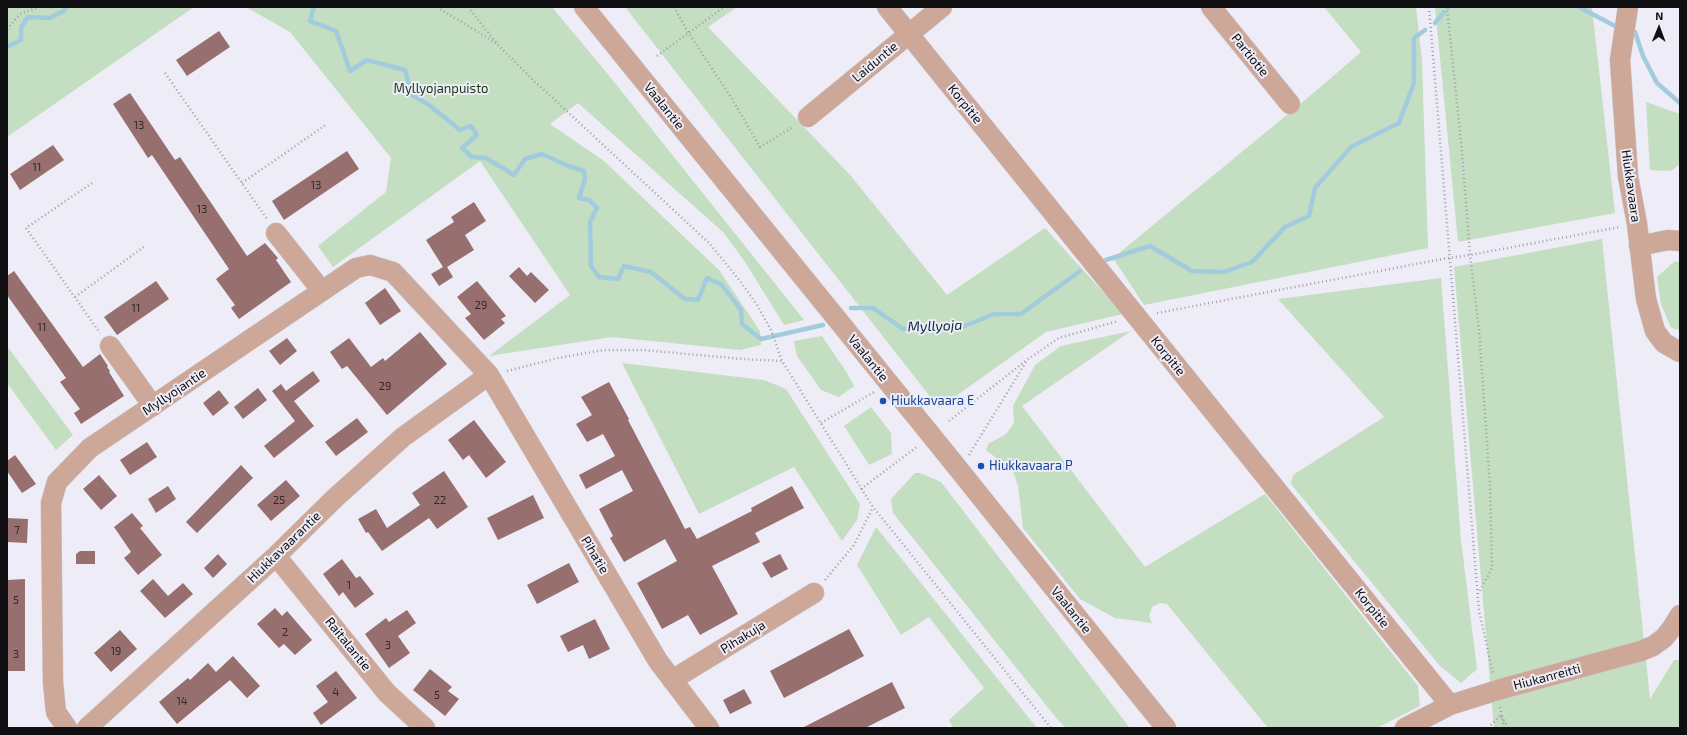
<!DOCTYPE html>
<html>
<head>
<meta charset="utf-8">
<style>
  body { margin:0 }
  #map { position:relative; width:1687px; height:735px; overflow:hidden; background:#eeecf7; font-family:"Exo 2",sans-serif }
  canvas { display:block }
  .frame { position:absolute; inset:0; border:8px solid #101013; pointer-events:none }
  .north { position:absolute; left:1639px; top:8px; width:40px; height:40px; -webkit-text-stroke:3px #eeecf7; paint-order:stroke; rotate:1deg; font-size:11px; font-weight:700; line-height:16px; text-align:center; color:#101013 }
  .north::after { content:''; display:block; margin:auto; width:14px; height:18px; background:#101013; clip-path:polygon(50% 0,100% 100%,50% 72%,0 100%) }
</style>
</head>
<body>
<div id="map">
<canvas width="1687" height="735"></canvas>
<div class="frame"></div>
<div class="north">N</div>
</div>
<script>
const c = document.querySelector('canvas').getContext('2d');
c.lineJoin = 'round';
function fill(path, color) { c.fillStyle = color; c.fill(path, 'evenodd'); }
const poly = rows => new Path2D(rows.map(r => 'M' + r).join(''));
function trace(path, color, width, dash) { c.strokeStyle = color; c.lineWidth = width; c.lineCap = dash ? 'butt' : 'round'; c.setLineDash(dash || []); c.stroke(path); }
function label(font, color, halo, rows, align = 'center') {
  c.font = font + ' "Exo 2",sans-serif'; c.lineWidth = 4; c.setLineDash([]); c.textBaseline = 'middle'; c.strokeStyle = halo; c.fillStyle = color; for (const [text, x, y, turn = 0] of rows) {
    c.save(); c.translate(x, y); c.rotate((+turn || 0) * Math.PI / 180); c.textAlign = isNaN(turn) ? turn : align; if (halo) c.strokeText(text, 0, 0); c.fillText(text, 0, 0); c.restore();
  }
}
const green = poly([
  [7,7,194,7,7,137],
  [246,7,552,7,611,78,804,320,784,325,745,262,724,233,578,103,550,124,604,161,719,270,760,331,761,345,740,350,612,337,489,356,570,295,480,161,333,267,318,246,386,192,391,158,290,32],
  [625,7,737,7,708,27,851,176,947,295,1045,228,1123,314,1046,332,939,408],
  [1324,7,1416,7,1422,61,1428,248,1144,305,1113,258,1317,90,1361,52],
  [1435,7,1592,7,1615,213,1458,242],
  [1646,102,1680,114,1680,164,1671,171,1650,170],
  [1602,239,1650,699,1674,660,1680,660,1680,728,1494,728,1454,267],
  [1675,261,1680,262,1680,330,1671,328,1661,304,1657,277],
  [1441,278,1461,540,1477,669,1461,683,1440,666,1291,484,1293,475,1384,417,1278,299],
  [1131,331,1022,406,1145,567,1265,494,1418,686,1420,706,1377,728,1268,728,1167,604,1160,603,1152,607,1149,616,1152,623,1115,618,1080,599,1023,528,1018,486,1013,471,986,450,988,444,1006,434,1014,423,1013,406,1035,365,1061,346],
  [822,336,847,373,854,386,839,397,821,390,797,356,794,341],
  [7,346,73,435,56,450,7,383],
  [622,363,764,380,786,389,860,504,857,520,842,541,794,467,699,514],
  [871,407,891,433,892,454,869,465,844,426],
  [915,473,920,473,941,482,1130,728,1066,728,1057,719,893,513,891,499],
  [876,527,1037,728,953,728,949,720,984,688,929,617,901,635,857,565]
]);
const stream = poly([
  [314,7,310,21,336,31,350,71,367,60,405,70,412,95,429,105,460,130,471,126,477,135,462,148,472,157,486,158,514,175,525,159,542,154,568,166,584,171,585,179,579,198,589,200,597,208,590,222,591,266,599,277,618,279,624,266,651,272,685,299,698,300,707,278,722,285,741,310,742,324,761,339,823,325],
  [1579,7,1615,26],
  [1448,8,1449,7],
  [1435,23,1444,12],
  [1635,32,1643,56,1657,83,1680,103],
  [7,47,21,40,21,28,28,17,50,18,65,10,66,7],
  [1106,260,1150,246,1192,271,1224,272,1252,262,1285,227,1309,216,1315,188,1351,147,1399,123,1414,83,1414,38,1425,30],
  [851,308,873,308,903,329,962,327,994,314,1021,314,1080,271]
]);
const building = poly([
  [219,31,230,47,187,76,176,60],
  [130,93,175,160,180,157,247,256,265,243,278,258,276,260,291,282,239,319,231,308,235,305,216,279,229,269,152,155,148,158,113,104],
  [53,145,64,160,20,190,10,174],
  [347,151,359,169,284,220,272,201],
  [474,202,486,221,465,235,474,250,447,267,453,277,439,286,431,274,443,267,426,240,454,222,451,217],
  [519,267,527,276,531,272,549,290,535,303,509,276],
  [14,271,83,367,100,354,108,366,107,367,110,371,109,372,124,396,81,424,74,413,80,409,60,382,66,378,7,295,7,276],
  [156,281,169,299,117,335,104,317],
  [477,281,506,316,501,319,505,323,484,340,465,318,471,314,457,297],
  [385,288,401,311,380,325,365,303],
  [420,332,447,364,387,415,347,366,342,369,330,352,349,338,371,367,383,358,385,361],
  [287,338,297,351,280,365,269,351],
  [313,371,320,381,294,401,314,426,274,458,264,446,295,421,272,391,281,384,286,391],
  [609,382,629,419,628,420,685,529,690,527,697,539,752,511,751,508,792,486,804,508,755,533,760,542,712,566,738,614,700,635,688,615,662,629,637,583,677,561,665,539,624,562,610,538,613,536,599,509,633,491,622,470,586,489,579,475,615,456,603,434,587,442,576,424,592,415,581,397],
  [258,388,267,400,243,419,234,407],
  [219,390,229,403,213,416,203,403],
  [357,418,368,432,336,456,325,442],
  [474,420,506,462,486,478,469,455,463,460,448,440],
  [147,442,157,457,130,475,120,460],
  [15,455,36,484,22,493,7,471,7,461],
  [241,465,253,478,197,533,186,522],
  [444,471,468,507,437,529,429,518,382,551,368,532,366,533,358,519,376,509,387,528,420,505,412,493],
  [99,475,117,496,101,510,83,489],
  [286,480,300,496,271,521,257,505],
  [168,486,176,499,156,513,148,499],
  [533,495,544,518,498,540,487,518],
  [132,513,143,526,140,528,162,555,138,575,124,558,131,552,114,527],
  [7,518,28,519,27,543,7,542],
  [80,551,95,551,95,564,76,564,76,554],
  [218,554,227,564,213,578,204,568],
  [780,554,788,569,771,578,762,563],
  [342,559,356,578,360,576,374,594,355,608,343,592,339,596,323,574],
  [569,563,579,582,537,604,527,585],
  [25,579,25,671,7,671,7,580],
  [153,579,168,596,183,583,193,594,165,618,140,591],
  [275,608,282,616,287,611,312,640,295,655,284,644,279,648,257,624],
  [407,610,416,623,398,636,410,653,389,668,365,634,386,618,389,622],
  [595,619,610,649,589,659,583,645,568,652,560,636],
  [849,629,864,656,784,698,770,671],
  [120,630,137,649,111,672,94,653],
  [233,656,260,686,247,698,230,680,177,724,159,702,188,678,190,680,208,663,216,672],
  [430,669,452,687,448,691,459,699,445,716,413,690],
  [336,671,357,698,321,725,313,713,328,702,316,686],
  [892,682,905,708,865,728,802,728],
  [744,689,752,703,730,714,723,700]
]);
const path = poly([
  [437,7,496,43],
  [468,7,498,45,531,78,709,243,740,281,757,305,771,330,782,361,873,507,1051,728],
  [674,7,688,32,732,99,760,147,793,127],
  [1429,7,1479,611,1493,673],
  [1446,7,1448,17,1462,151,1470,255,1479,329,1490,485,1492,568,1478,594],
  [7,29,20,14,39,7],
  [657,56,724,7],
  [165,73,267,219],
  [92,183,26,228,100,333],
  [242,183,327,124],
  [75,297,145,246],
  [1157,313,1448,258,1470,255,1620,227],
  [507,371,558,358,604,350,642,350,743,359,782,361],
  [949,421,1028,359,1059,338,1118,321],
  [821,423,874,392],
  [969,455,1026,362],
  [861,489,918,446],
  [825,580,854,545,873,507],
  [1500,707,1504,728],
  [1488,728,1501,715,1508,728]
]);
const minor = poly([
  [584,7,948,456,1166,728],
  [887,7,1450,705],
  [1211,7,1290,104],
  [1628,7,1620,60,1628,176,1637,224,1646,299,1655,331,1664,343,1680,352],
  [808,117,942,7],
  [276,233,322,291],
  [1639,246,1668,240,1680,241],
  [110,346,153,406],
  [276,556,387,693,425,728],
  [672,680,814,593],
  [67,728,56,712,53,683,51,503,57,482,90,448,356,268,370,265,393,272,489,375,658,661,709,728],
  [87,728,276,556,335,498,403,437,489,375],
  [1405,728,1450,705,1501,689,1641,651,1653,646,1664,638,1672,628,1680,615]
]);
const markers = [
  [883,401,4,"#1a4fb4"],
  [981,466,4,"#1a4fb4"]
];
const numberNames = [
  ["13",139,125],
  ["11",37,167],
  ["13",316,185],
  ["13",202,209],
  ["29",481,305],
  ["11",136,308],
  ["11",42,327],
  ["29",385,386],
  ["25",279,500],
  ["22",440,500],
  ["7",17,530],
  ["1",349,585],
  ["5",16,600],
  ["2",285,632],
  ["3",388,645],
  ["19",116,651],
  ["3",16,654],
  ["4",336,692],
  ["5",437,695],
  ["14",182,701]
];
const streetNames = [
  ["Partiotie",1250,55,51],
  ["Laiduntie",875,62,-40],
  ["Korpitie",965,104,51],
  ["Vaalantie",664,106,51],
  ["Hiukkavaara",1631,186,82],
  ["Korpitie",1168,356,51],
  ["Vaalantie",868,358,51],
  ["Myllyojantie",174,392,-34],
  ["Hiukkavaarantie",284,547,-44],
  ["Pihatie",595,555,59],
  ["Korpitie",1372,608,51],
  ["Vaalantie",1071,610,51],
  ["Pihakuja",743,637,-32],
  ["Raitalantie",348,644,51],
  ["Hiukanreitti",1547,677,-15]
];
const parkNames = [
  ["Myllyojanpuisto",441,89]
];
const transitNames = [
  ["Hiukkavaara E",891,401],
  ["Hiukkavaara P",989,466]
];
const waterNames = [
  ["Myllyoja",935,326,-2]
];
fill(green, '#c4dec2');
trace(stream, '#a2ccdd', 4.5);
fill(building, '#966f6e');
trace(minor, '#cac9d3', 21);
trace(path, '#a09fa7', 2.5, [1, 3]);
trace(minor, '#cda898', 20);
for (const [x, y, r, color] of markers) { const dot = new Path2D(); dot.arc(x, y, r, 0, 2 * Math.PI); c.fillStyle = color; c.fill(dot); trace(dot, '#eeecf7', 1.5); }
label('11px', '#32282a', null, numberNames);
label('13px', '#101013', '#eeecf7', streetNames);
label('13px', '#113910', '#eeecf7', parkNames);
label('13px', '#164399', '#eeecf7', transitNames, 'left');
label('italic 14px', '#062e3b', '#eeecf7', waterNames);
</script>
</body>
</html>
